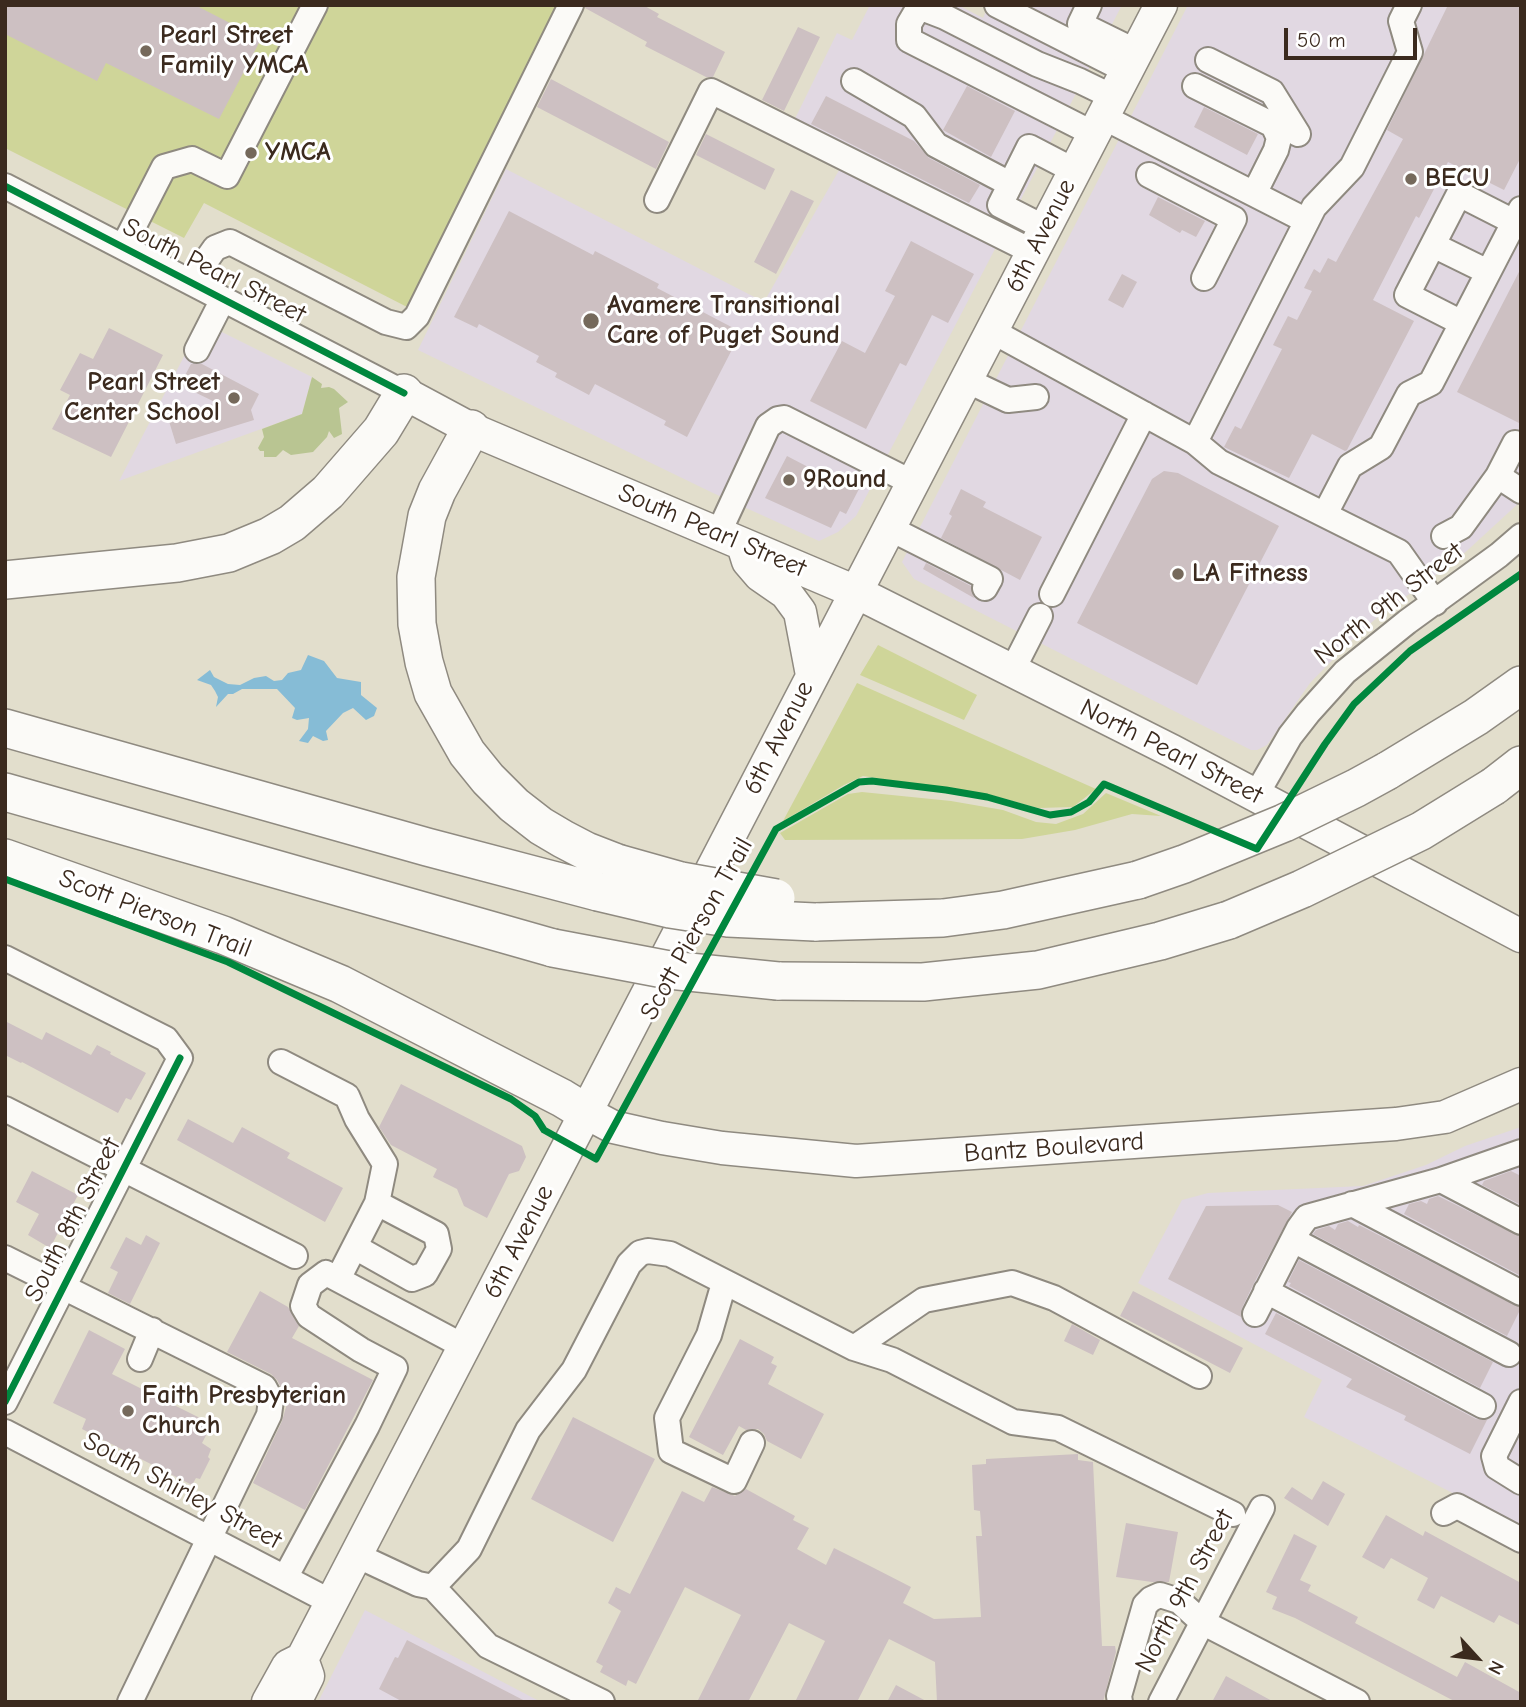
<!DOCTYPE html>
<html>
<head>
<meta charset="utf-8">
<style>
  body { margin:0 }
  #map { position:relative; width:1526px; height:1707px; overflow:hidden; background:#e2decc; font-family:"Comic Neue",sans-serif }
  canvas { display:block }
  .frame { position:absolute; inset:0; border:7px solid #3b2a1e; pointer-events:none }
  .north { position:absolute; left:1442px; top:1623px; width:70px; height:70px; -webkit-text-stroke:5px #fff; paint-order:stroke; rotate:117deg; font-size:19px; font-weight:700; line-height:28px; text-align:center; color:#3b2a1e }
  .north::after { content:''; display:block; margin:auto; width:24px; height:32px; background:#3b2a1e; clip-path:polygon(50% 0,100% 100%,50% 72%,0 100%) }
  .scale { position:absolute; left:1284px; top:28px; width:133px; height:32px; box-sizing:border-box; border:4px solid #3b2a1e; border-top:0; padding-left:9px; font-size:21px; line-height:24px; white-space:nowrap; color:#3b2a1e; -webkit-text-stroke:5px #fff; paint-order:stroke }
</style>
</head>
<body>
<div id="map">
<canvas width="1526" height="1707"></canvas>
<div class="frame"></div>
<div class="north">N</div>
<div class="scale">50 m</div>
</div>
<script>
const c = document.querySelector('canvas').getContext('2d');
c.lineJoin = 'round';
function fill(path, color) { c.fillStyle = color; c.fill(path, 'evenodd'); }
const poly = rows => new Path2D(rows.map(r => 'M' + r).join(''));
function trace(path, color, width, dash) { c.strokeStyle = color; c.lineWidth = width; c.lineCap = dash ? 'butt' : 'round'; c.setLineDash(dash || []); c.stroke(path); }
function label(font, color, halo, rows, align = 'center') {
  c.font = font + ' "Comic Neue",sans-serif'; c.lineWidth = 6; c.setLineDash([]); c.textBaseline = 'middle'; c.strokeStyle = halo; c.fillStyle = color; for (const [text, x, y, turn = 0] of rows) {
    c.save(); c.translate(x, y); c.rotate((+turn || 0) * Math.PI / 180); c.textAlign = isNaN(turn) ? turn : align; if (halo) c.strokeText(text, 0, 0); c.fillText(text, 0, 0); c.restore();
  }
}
const built = poly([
  [870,5,958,5,983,18,989,5,1122,5,856,516,838,532,819,541,713,493,418,350,506,169,764,302,842,165,786,137,837,33,852,40],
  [1188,5,1521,5,1521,501,1458,559,1380,615,1355,637,1310,683,1267,745,1257,750,1251,750,914,579,902,562],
  [202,322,312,377,302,414,119,481],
  [1521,1127,1521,1528,1304,1417,1322,1380,1138,1283,1182,1200,1208,1193,1363,1186,1426,1165,1465,1146],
  [365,1610,541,1702,318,1702]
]);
const green = poly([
  [5,5,561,5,409,308,204,203,184,238,5,148],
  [878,645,977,695,964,720,860,675],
  [857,683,1096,789,1073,807,1038,808,991,795,863,776,844,785,783,821],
  [862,792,951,801,1003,810,1036,822,1056,824,1083,814,1106,793,1161,816,1132,814,1075,830,1022,839,785,840,780,833,848,794]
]);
const forest = poly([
  [312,377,322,384,321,388,329,387,334,389,348,402,339,408,342,434,334,438,329,431,327,437,313,452,291,455,283,450,276,457,264,457,264,451,260,451,258,448,264,437,262,429,302,414]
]);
const water = poly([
  [308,655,324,661,337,678,361,682,361,695,377,708,374,716,366,720,353,708,343,713,326,731,328,740,323,741,313,736,308,743,299,741,308,729,309,718,297,720,292,718,295,708,277,689,242,689,233,694,228,694,216,707,218,697,215,691,211,685,197,680,210,670,214,677,228,684,240,685,254,678,266,676,274,681,282,680,288,673,301,670]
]);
const building = poly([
  [5,5,195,5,261,39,219,119,106,63,97,81,5,34],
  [586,5,643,5,659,14,657,17,725,52,713,77,706,77,645,46,647,42,585,8],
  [1448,5,1521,5,1521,157,1504,190,1448,162,1419,218,1416,216,1373,300,1414,321,1347,450,1345,451,1312,434,1289,478,1224,447,1235,426,1241,429,1282,349,1273,345,1288,316,1297,320,1312,291,1304,288,1314,269,1320,273,1328,258,1336,262,1403,139,1387,130],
  [798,27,820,37,784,111,762,100],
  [551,79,669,142,656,169,537,107],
  [967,86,1015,111,991,157,943,130],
  [826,96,914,141,929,158,980,185,969,203,811,124],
  [1204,107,1258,134,1247,155,1194,127],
  [706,134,775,169,765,190,696,155],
  [791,190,814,201,776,274,754,262],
  [1158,197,1205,221,1196,237,1182,230,1180,233,1149,215],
  [509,211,593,255,595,251,659,284,657,288,741,332,687,437,664,425,666,421,595,384,589,395,555,377,557,373,536,362,539,356,479,324,477,328,454,317],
  [911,241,974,274,948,323,932,315,906,366,900,363,866,429,810,401,842,341,865,353,895,296,885,291],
  [1521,268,1521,424,1457,392],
  [1122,274,1137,282,1123,308,1108,300],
  [109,328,163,355,111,457,52,429,70,395,60,390,80,353,93,359],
  [191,364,202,364,259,394,251,410,254,420,176,444,168,418,217,403,180,385],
  [787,456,833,480,835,476,859,489,846,514,840,511,831,528,765,498],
  [1164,471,1178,473,1279,526,1197,685,1077,623,1152,479],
  [961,489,986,502,983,507,1042,537,1020,580,941,538,952,516,949,514],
  [926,563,971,586,974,598,923,569],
  [5,1021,42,1040,46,1032,91,1055,97,1045,111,1052,110,1054,146,1073,131,1100,126,1098,118,1113,22,1062,21,1063,5,1055],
  [401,1084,522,1146,526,1157,519,1171,509,1174,487,1218,464,1206,457,1189,433,1177,437,1169,391,1145,379,1127],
  [188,1119,233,1143,242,1127,290,1153,287,1158,343,1188,325,1222,177,1140],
  [32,1171,78,1195,50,1248,28,1235,39,1214,16,1202],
  [1511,1171,1521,1176,1521,1205,1482,1185,1484,1181],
  [1438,1196,1521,1237,1521,1276,1404,1214,1409,1204,1421,1201,1427,1204,1429,1199],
  [1278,1205,1292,1212,1253,1285,1242,1308,1241,1317,1168,1279,1206,1206],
  [1348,1221,1358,1227,1359,1225,1521,1308,1507,1336,1313,1234,1316,1230,1329,1226,1335,1230,1338,1224],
  [146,1235,160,1243,130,1304,108,1293,118,1272,110,1268,126,1237,141,1245],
  [1299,1260,1493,1362,1480,1388,1289,1286,1291,1283,1288,1282],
  [260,1291,288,1307,299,1326,292,1338,373,1380,305,1510,253,1483,282,1421,289,1397,285,1395,277,1380,271,1374,227,1352],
  [1133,1291,1243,1348,1230,1373,1120,1316],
  [1276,1313,1476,1419,1487,1420,1470,1454,1404,1420,1406,1416,1346,1387,1352,1379,1265,1334],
  [1072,1324,1100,1340,1093,1355,1064,1341],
  [89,1330,125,1349,112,1374,212,1424,202,1443,211,1449,208,1457,210,1459,200,1479,196,1478,192,1485,82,1429,86,1419,53,1403],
  [740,1339,774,1357,771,1363,777,1366,768,1384,824,1414,801,1459,767,1441,764,1434,758,1429,746,1430,739,1426,723,1455,689,1437],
  [573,1417,655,1459,613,1542,531,1499],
  [1078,1454,1078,1460,1093,1462,1102,1646,1115,1646,1116,1652,1103,1702,937,1702,935,1662,889,1639,857,1702,795,1702,825,1641,789,1623,748,1702,697,1702,741,1615,685,1587,636,1684,628,1680,626,1686,600,1672,603,1666,596,1662,621,1611,608,1603,616,1587,630,1594,682,1491,704,1502,712,1487,735,1496,746,1489,795,1516,793,1520,809,1528,797,1549,826,1565,834,1548,870,1566,911,1587,903,1603,934,1619,981,1617,976,1536,982,1536,980,1511,974,1510,972,1465,986,1464,986,1459],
  [1323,1481,1345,1494,1328,1526,1284,1498,1292,1487,1312,1500],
  [1386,1515,1423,1536,1425,1531,1521,1583,1521,1626,1499,1615,1494,1623,1441,1596,1434,1609,1417,1600,1428,1578,1391,1558,1384,1569,1362,1557],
  [1126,1523,1178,1532,1169,1582,1152,1582,1116,1577],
  [1294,1534,1317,1546,1300,1580,1311,1585,1308,1591,1358,1617,1355,1623,1457,1677,1465,1662,1521,1693,1521,1702,1456,1702,1295,1618,1272,1609,1277,1597,1266,1592],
  [407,1640,527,1702,403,1702,379,1689,395,1657,398,1658],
  [1226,1676,1274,1702,1212,1702],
  [896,1685,928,1702,887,1702]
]);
const minor = poly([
  [997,5,1127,71],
  [1089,5,1080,24,1137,52],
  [1208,60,1272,92,1298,134],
  [854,81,914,116,936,145,1010,184],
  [1195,86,1273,125,1279,138,1276,150,1254,194],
  [1103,117,1307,221],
  [1094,134,909,40,909,24,919,7,945,17,1037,64,1080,81,1113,97],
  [1149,175,1234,219,1204,278],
  [5,186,404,393],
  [657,200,711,91,1033,252],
  [1045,228,1000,205,1029,147,1075,171],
  [1433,245,1488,272],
  [123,247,164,167,192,159,227,176,315,5],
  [191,282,215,248,230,242,386,322,406,327,417,316,571,5],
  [1462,323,1407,295,1459,194,1514,222],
  [992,331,1195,442,1219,462,1399,552,1435,603],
  [197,350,223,299],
  [966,380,1008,400,1036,397],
  [1195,442,1314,207,1352,167,1401,70,1410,52,1401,21,1409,5],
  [1498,476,1521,491],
  [1325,514,1350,466,1381,447,1409,394,1431,383,1521,209],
  [889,528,990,579,985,588],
  [718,534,768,426,778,419,784,418,913,483],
  [1444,536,1461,527,1498,476,1515,443],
  [1052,594,1144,414],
  [1012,671,1040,616],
  [1256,795,1290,736,1308,713,1345,672,1407,622,1499,555,1521,536],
  [5,958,166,1039,180,1058,5,1402],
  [281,1062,347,1096,357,1119,385,1164,377,1203,338,1279],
  [5,1109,295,1256],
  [1441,1180,1521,1222],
  [1352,1204,1521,1293],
  [1293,1240,1509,1354],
  [355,1247,412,1279,425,1274,439,1249,436,1234,377,1203],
  [5,1258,264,1387,271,1400,269,1415,130,1702],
  [724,1283,709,1335,667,1418,671,1451,734,1481,752,1443],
  [1266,1291,1483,1406],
  [1255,1314,1299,1228,1307,1217,1441,1180,1521,1152],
  [854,1348,924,1300,1012,1283,1054,1298,1199,1376],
  [140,1359,152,1330],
  [1521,1402,1494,1456,1497,1467,1521,1482],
  [5,1432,331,1602],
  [1444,1513,1457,1506,1521,1540],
  [356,1555,418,1584,433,1587,488,1646,602,1702],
  [285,1578,367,1426,395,1368,361,1350,309,1316,303,1306,310,1285,326,1273,465,1347],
  [433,1587,469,1549,528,1430,574,1370,629,1264,640,1253,648,1251,670,1254,854,1348,892,1360,1013,1422,1058,1428,1233,1514],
  [1120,1702,1119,1696,1145,1605,1151,1599,1160,1595,1179,1601,1202,1622,1357,1702],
  [1161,1702,1262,1508]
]);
const major = poly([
  [404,393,471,429,856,592,1172,751,1521,936],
  [743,545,748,561,760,575,786,593,800,612,812,675],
  [585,1112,613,1127,662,1138,722,1148,856,1161,1396,1124,1445,1117,1521,1084],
  [268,1702,288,1666,302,1659,1161,5],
  [295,1702,308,1676,302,1659]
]);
const highway = poly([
  [471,429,437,491,427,516,416,577,417,624,424,662,433,693,467,753,488,779,514,805,541,826,563,839,586,851,617,863],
  [5,580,177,563,229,553,270,536,292,523,328,492,381,431,404,393],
  [5,728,427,847,598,892],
  [1387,771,1476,717,1521,685],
  [1494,786,1521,765],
  [5,792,553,948],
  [5,858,223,935,340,984,562,1098,585,1112],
  [815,922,943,918,1003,910,1138,880],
  [778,981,923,982,1038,970,1160,941,1229,920]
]);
const highwayBridge = poly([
  [617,863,681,881,776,898],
  [1138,880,1184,864,1284,823,1356,788,1387,771],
  [598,892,670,909,728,918,815,922],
  [1229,920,1302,889,1421,831,1494,786],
  [553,948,669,970,778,981]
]);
const cycleway = poly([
  [5,186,404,393],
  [5,879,228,962,511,1099,535,1116,544,1130,596,1159,776,829,859,782,872,781,946,790,987,797,1050,815,1071,812,1089,802,1104,784,1257,849,1325,744,1354,704,1410,651,1521,574],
  [5,1402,180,1058]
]);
const markers = [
  [146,51,7,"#75695b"],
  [251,153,7,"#75695b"],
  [1411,179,7,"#75695b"],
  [591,321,9,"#75695b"],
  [234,398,7,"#75695b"],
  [789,480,7,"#75695b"],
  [1178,574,7,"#75695b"],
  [128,1411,7,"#75695b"]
];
const poiNames = [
  ["Pearl Street",160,36],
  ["Family YMCA",160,66],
  ["YMCA",265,153],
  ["BECU",1425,179],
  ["Avamere Transitional",607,306],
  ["Care of Puget Sound",607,336],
  ["Pearl Street",220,383,"right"],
  ["Center School",220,413,"right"],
  ["9Round",803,480],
  ["LA Fitness",1192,574],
  ["Faith Presbyterian",142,1396],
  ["Church",142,1426]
];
const streetNames = [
  ["6th Avenue",1041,236,-63],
  ["South Pearl Street",214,271,27],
  ["South Pearl Street",712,531,23],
  ["North 9th Street",1389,604,-38],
  ["6th Avenue",779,738,-63],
  ["North Pearl Street",1171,752,27],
  ["Scott Pierson Trail",155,914,21],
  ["Scott Pierson Trail",697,929,-61],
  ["Bantz Boulevard",1054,1148,-4],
  ["South 8th Street",73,1220,-63],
  ["6th Avenue",519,1242,-63],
  ["South Shirley Street",182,1491,28],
  ["North 9th Street",1185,1591,-62]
];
fill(built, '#e1d8e2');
fill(green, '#cfd599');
fill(forest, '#b9c592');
fill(water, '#86bcd6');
fill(building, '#cdc0c2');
trace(minor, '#8f8a80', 28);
trace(major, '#8f8a80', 35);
trace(highway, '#8f8a80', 40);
trace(minor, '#fbfaf7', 24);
trace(major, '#fbfaf7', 32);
trace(highway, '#fbfaf7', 37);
trace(highwayBridge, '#8f8a80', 40, []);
trace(highwayBridge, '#fbfaf7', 37);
trace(cycleway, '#00873e', 7);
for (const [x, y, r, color] of markers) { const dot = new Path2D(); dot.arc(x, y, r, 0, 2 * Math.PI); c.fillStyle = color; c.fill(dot); trace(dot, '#fff', 2.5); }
label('bold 26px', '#3b2a1e', '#fff', poiNames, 'left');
label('26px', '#3b2a1e', '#fff', streetNames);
</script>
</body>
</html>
